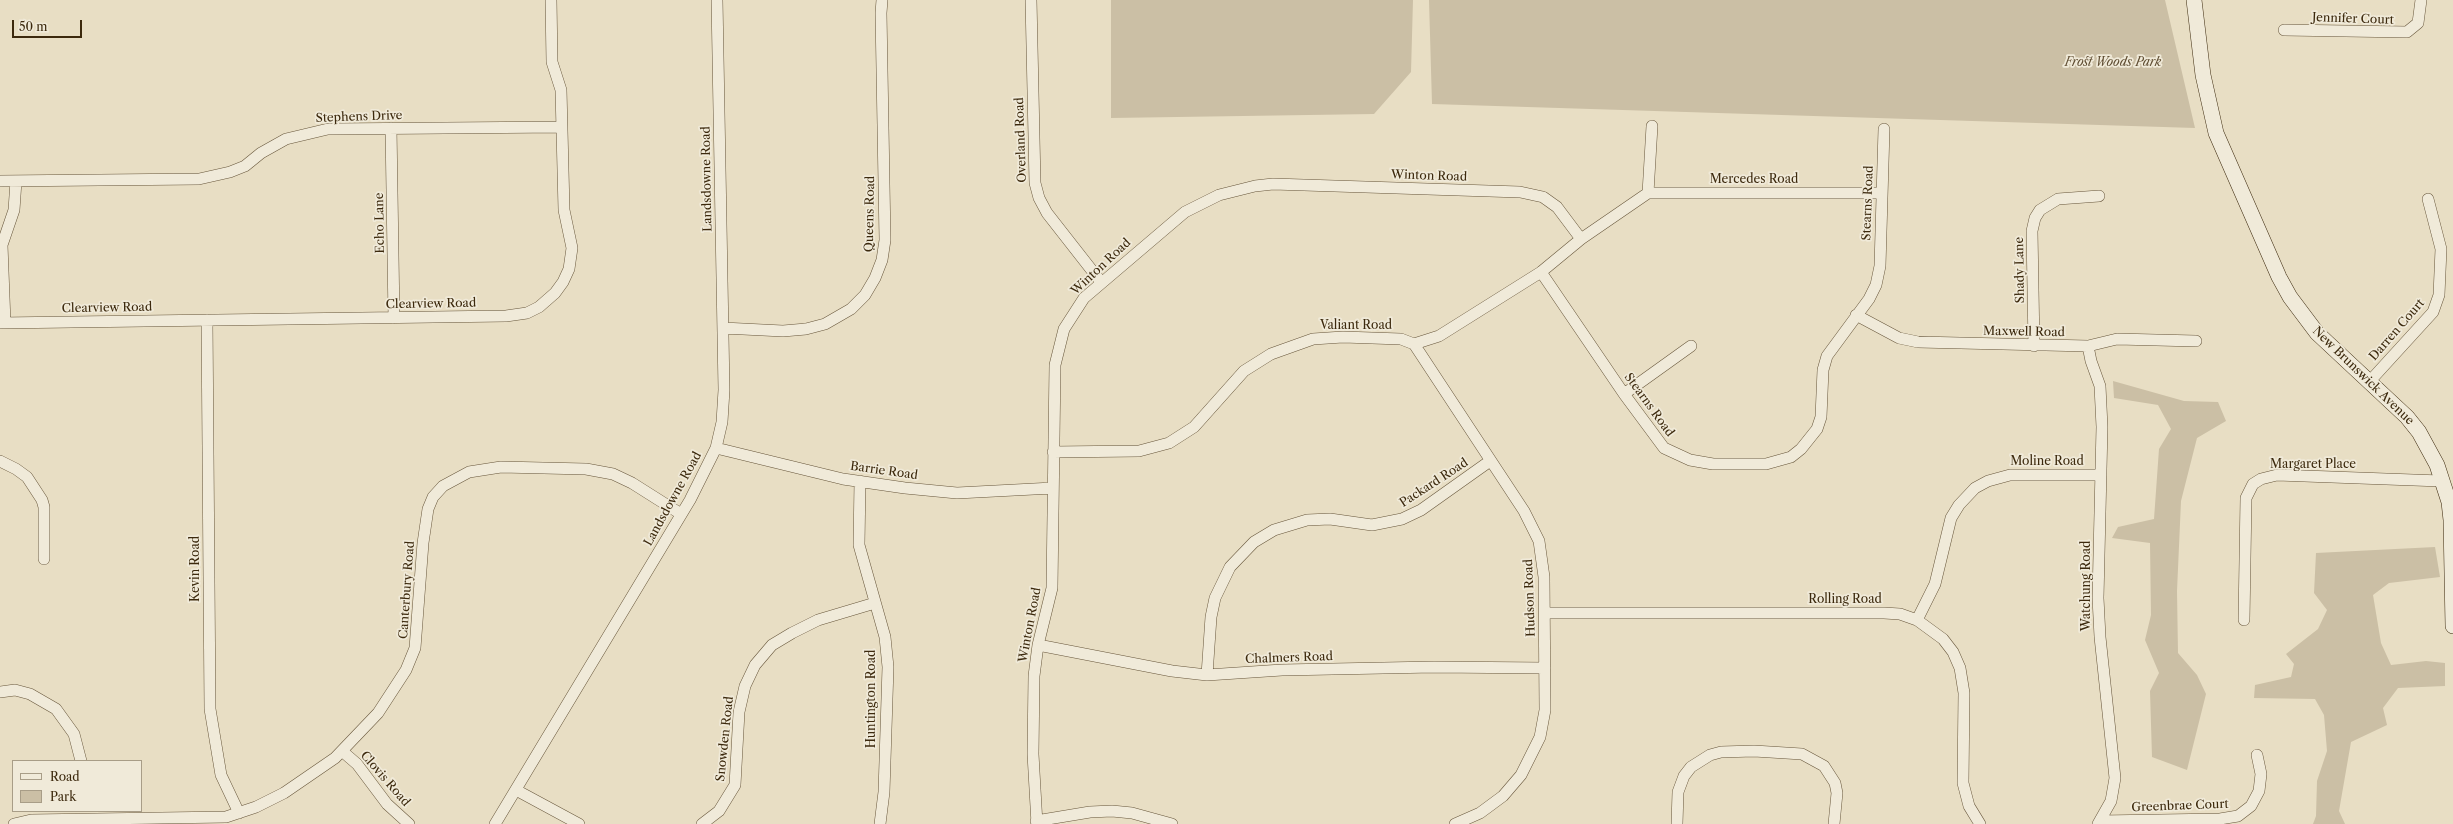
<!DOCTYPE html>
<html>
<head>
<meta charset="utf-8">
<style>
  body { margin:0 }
  #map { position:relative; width:2453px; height:824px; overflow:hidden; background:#e8dec4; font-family:"Libre Caslon Text",serif }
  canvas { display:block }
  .legend { position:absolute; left:12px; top:760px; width:130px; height:52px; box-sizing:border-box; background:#f0ead9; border:1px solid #a89d87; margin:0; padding:5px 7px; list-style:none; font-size:12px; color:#3c290d }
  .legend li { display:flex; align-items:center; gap:8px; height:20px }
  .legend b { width:20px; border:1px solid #a89d87 }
  .scale { position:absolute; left:12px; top:20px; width:70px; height:18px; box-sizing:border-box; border:2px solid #3c290d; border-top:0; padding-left:5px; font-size:12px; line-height:14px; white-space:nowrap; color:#3c290d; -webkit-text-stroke:3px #f0ead9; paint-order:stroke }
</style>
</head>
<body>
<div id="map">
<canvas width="2453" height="824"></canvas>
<ul class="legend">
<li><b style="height:5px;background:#f0ead9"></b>Road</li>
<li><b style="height:11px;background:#cbbfa5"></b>Park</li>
</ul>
<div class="scale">50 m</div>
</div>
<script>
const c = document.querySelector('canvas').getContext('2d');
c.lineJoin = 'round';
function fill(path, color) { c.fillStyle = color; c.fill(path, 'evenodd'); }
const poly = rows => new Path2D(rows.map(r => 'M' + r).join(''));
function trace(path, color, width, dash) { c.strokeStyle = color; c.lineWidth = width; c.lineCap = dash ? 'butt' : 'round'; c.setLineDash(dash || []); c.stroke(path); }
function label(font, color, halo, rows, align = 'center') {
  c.font = font + ' "Libre Caslon Text",serif'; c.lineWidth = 3.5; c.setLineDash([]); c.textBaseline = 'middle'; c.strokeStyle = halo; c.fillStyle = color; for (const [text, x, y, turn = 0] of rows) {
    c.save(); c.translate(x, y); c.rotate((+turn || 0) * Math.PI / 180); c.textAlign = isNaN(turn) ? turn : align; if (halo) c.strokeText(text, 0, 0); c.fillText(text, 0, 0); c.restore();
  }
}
const green = poly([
  [1111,0,1413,0,1411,72,1374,114,1111,118],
  [1429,0,2165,0,2195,128,1432,104],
  [2113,381,2184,401,2218,402,2226,421,2197,438,2181,501,2177,591,2178,653,2197,675,2206,694,2187,770,2152,757,2150,691,2159,673,2145,640,2151,615,2150,543,2112,538,2118,527,2154,519,2159,449,2171,429,2158,405,2114,398],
  [2435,547,2440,577,2389,583,2373,595,2381,643,2391,665,2426,661,2445,663,2445,686,2398,688,2383,708,2387,725,2351,742,2339,811,2345,824,2313,824,2316,816,2317,781,2327,751,2324,715,2315,699,2254,698,2255,685,2291,677,2294,664,2286,654,2318,629,2327,610,2314,593,2316,553]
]);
const street = poly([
  [1031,0,1035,183,1039,198,1047,213,1101,282],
  [2284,30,2407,32,2418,23,2421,0],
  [391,128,394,318],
  [0,181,199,179,230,172,245,166,261,153,286,139,328,129,562,127],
  [1648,193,1652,126],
  [1541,272,1624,394,1664,448,1690,460,1713,464,1766,464,1791,457,1801,449,1817,429,1821,417,1823,370,1827,356,1869,299,1876,285,1880,266,1884,129],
  [1856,315,1899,338,1918,342,2088,346,2117,339,2196,341],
  [207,320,210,709,221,775,239,813],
  [0,323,506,316,527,313,539,307,555,293,563,282,569,269,572,248,564,210,561,90,552,62,551,0],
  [5,323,2,245,14,210,16,181],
  [723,328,783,331,806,329,825,324,851,309,865,295,875,278,882,260,885,240,881,13,882,0],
  [1414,344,1524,511,1539,541,1544,577,1545,710,1540,737,1521,775,1503,796,1480,813,1455,824],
  [2034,346,2032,231,2035,218,2040,210,2058,199,2099,196],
  [2088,346,2091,361,2100,386,2102,427,2098,598,2100,637,2115,778,2111,801,2098,824],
  [2370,381,2433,312,2439,295,2441,249,2428,199],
  [1624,394,1691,346],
  [716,448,843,479,905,488,957,493,1053,488],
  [1053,452,1139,451,1169,443,1194,427,1244,371,1271,354,1313,339,1343,337,1401,339,1414,344,1439,336,1541,272,1581,239,1648,193,1881,193],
  [0,461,16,469,27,477,42,500,44,507,44,559],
  [860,481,859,545,885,637,888,667,884,792,880,824],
  [1545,613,1884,613,1900,614,1917,620,1943,639,1953,652,1960,668,1964,693,1963,783,1969,806,1980,824],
  [1917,620,1935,584,1951,518,1959,505,1975,488,1988,481,2010,475,2101,475],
  [2244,620,2246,498,2253,484,2261,479,2277,475,2441,481],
  [1038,645,1172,671,1207,675,1282,670,1434,667,1545,668],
  [1207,675,1211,617,1215,598,1230,567,1254,542,1274,530,1307,520,1330,519,1372,525,1402,519,1421,510,1490,461],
  [0,692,15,690,30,694,56,709,74,734,81,761],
  [342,751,357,764,387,804,409,824],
  [516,790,579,824],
  [1036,821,1090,812,1112,811,1132,813,1172,824],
  [2101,821,2220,819,2238,816,2251,806,2259,791,2261,774,2257,755],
  [14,824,31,820,226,817,256,807,284,793,335,758,378,713,406,670,415,648,423,543,428,509,433,497,443,486,469,472,501,467,586,469,613,474,632,483,681,514],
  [495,824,690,500,716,448,722,422,724,390,717,0],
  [702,824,719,811,735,785,739,712,745,686,755,665,772,645,792,633,818,620,875,603],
  [1037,824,1033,754,1034,676,1038,645,1052,588,1055,365,1064,329,1084,298,1185,212,1219,195,1255,186,1273,184,1520,192,1543,197,1557,207,1581,239],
  [1677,824,1678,792,1684,776,1691,767,1710,755,1721,752,1754,751,1802,754,1824,766,1835,783,1837,793,1834,824]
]);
const secondary = poly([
  [2194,0,2203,75,2216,133,2279,277,2290,297,2317,333,2407,417,2419,432,2437,465,2449,502,2451,520,2453,626]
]);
const streetNames = [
  ["Jennifer Court",2353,19,2],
  ["Stephens Drive",359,117,-2],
  ["Overland Road",1021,140,-92],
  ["Winton Road",1429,176,2],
  ["Landsdowne Road",707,179,-91],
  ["Mercedes Road",1754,180],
  ["Stearns Road",1868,203,-88],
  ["Queens Road",870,214,-89],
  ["Echo Lane",380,223,-91],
  ["Winton Road",1101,267,-43],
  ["Shady Lane",2020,270,-91],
  ["Clearview Road",431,304,-1],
  ["Clearview Road",107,308,-1],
  ["Valiant Road",1356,326],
  ["Darren Court",2397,330,-49],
  ["Maxwell Road",2024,332,1],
  ["New Brunswick Avenue",2363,376,44],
  ["Stearns Road",1649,405,54],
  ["Moline Road",2047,462],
  ["Margaret Place",2313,465],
  ["Barrie Road",884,471,8],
  ["Packard Road",1434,483,-33],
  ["Landsdowne Road",673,499,-61],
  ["Kevin Road",196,569,-90],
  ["Watchung Road",2087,586,-90],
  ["Canterbury Road",407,590,-86],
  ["Hudson Road",1530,598,-92],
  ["Rolling Road",1845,600],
  ["Winton Road",1030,625,-79],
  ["Chalmers Road",1289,658,-2],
  ["Huntington Road",872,699,-90],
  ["Snowden Road",725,739,-84],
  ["Clovis Road",385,779,49],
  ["Greenbrae Court",2180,806,-2]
];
const parkNames = [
  ["Frost Woods Park",2113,63]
];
fill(green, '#cbbfa5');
trace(street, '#67563b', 12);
trace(secondary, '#3c290d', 16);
trace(street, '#f0ead9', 11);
trace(secondary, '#f0ead9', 15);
label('12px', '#3c290d', '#f0ead9', streetNames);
label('italic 12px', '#604e33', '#f0ead9', parkNames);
</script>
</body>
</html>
